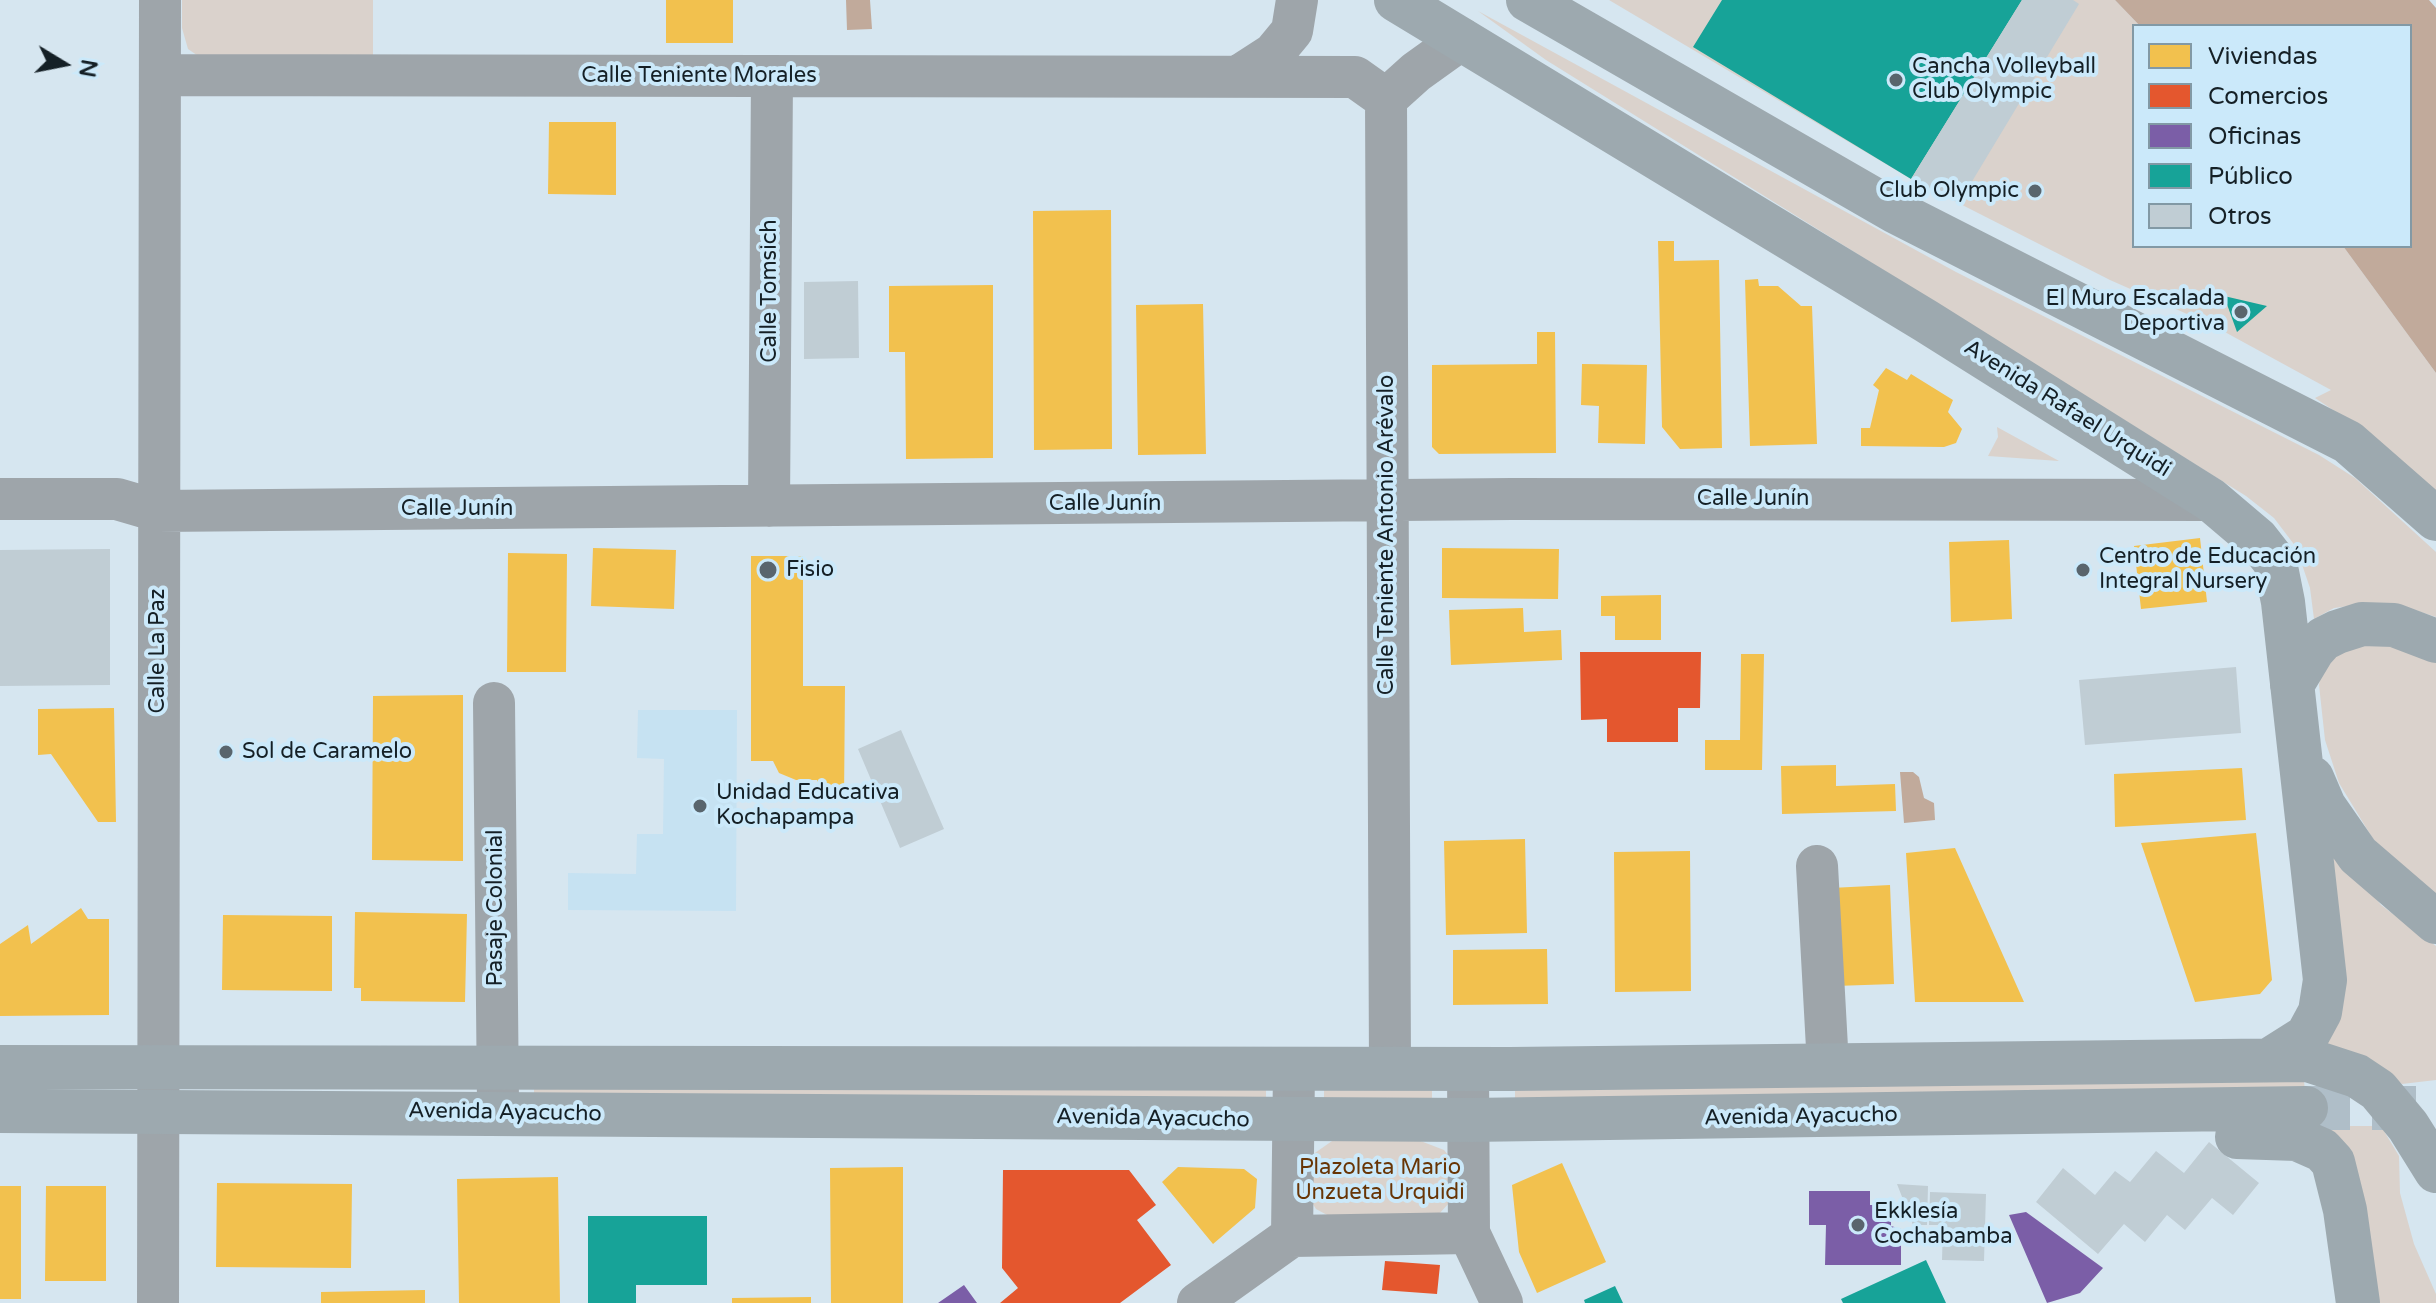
<!DOCTYPE html>
<html>
<head>
<meta charset="utf-8">
<style>
  body { margin:0 }
  #map { position:relative; width:2436px; height:1303px; overflow:hidden; background:#d6e6f0; font-family:"Varela Round",sans-serif }
  canvas { display:block }
  .legend { position:absolute; left:2132px; top:24px; width:280px; height:224px; box-sizing:border-box; background:#cbe9fa; border:2px solid #8299a5; margin:0; padding:10px 14px; list-style:none; font-size:24px; color:#152026 }
  .legend li { display:flex; align-items:center; gap:16px; height:40px }
  .legend b { width:40px; border:2px solid #8299a5 }
  .north { position:absolute; left:24px; top:24px; width:80px; height:80px; -webkit-text-stroke:6px #cbe9fa; paint-order:stroke; rotate:100deg; font-size:22px; font-weight:700; line-height:32px; text-align:center; color:#152026 }
  .north::after { content:''; display:block; margin:auto; width:28px; height:36px; background:#152026; clip-path:polygon(50% 0,100% 100%,50% 72%,0 100%) }
</style>
</head>
<body>
<div id="map">
<canvas width="2436" height="1303"></canvas>
<ul class="legend">
<li><b style="height:22px;background:#f2c14e"></b>Viviendas</li>
<li><b style="height:22px;background:#e4572e"></b>Comercios</li>
<li><b style="height:22px;background:#7b5ea7"></b>Oficinas</li>
<li><b style="height:22px;background:#17a398"></b>Público</li>
<li><b style="height:22px;background:#c0cdd4"></b>Otros</li>
</ul>
<div class="north">N</div>
</div>
<script>
const c = document.querySelector('canvas').getContext('2d');
c.lineJoin = 'round';
function fill(path, color) { c.fillStyle = color; c.fill(path, 'evenodd'); }
const poly = rows => new Path2D(rows.map(r => 'M' + r).join(''));
function trace(path, color, width, dash) { c.strokeStyle = color; c.lineWidth = width; c.lineCap = dash ? 'butt' : 'round'; c.setLineDash(dash || []); c.stroke(path); }
function label(font, color, halo, rows, align = 'center') {
  c.font = font + ' "Varela Round",sans-serif'; c.lineWidth = 8; c.setLineDash([]); c.textBaseline = 'middle'; c.strokeStyle = halo; c.fillStyle = color; for (const [text, x, y, turn = 0] of rows) {
    c.save(); c.translate(x, y); c.rotate((+turn || 0) * Math.PI / 180); c.textAlign = isNaN(turn) ? turn : align; if (halo) c.strokeText(text, 0, 0); c.fillText(text, 0, 0); c.restore();
  }
}
const built = poly([
  [638,710,737,710,736,911,568,910,568,873,636,874,637,834,663,834,664,759,637,758]
]);
const green = poly([
  [182,0,373,0,373,60,204,60,188,49,182,28],
  [1609,0,2115,0,2140,26,2134,26,2134,246,2343,246,2436,373,2436,492,2366,432,2315,398,2331,390,2212,325,2110,280,1911,179],
  [1478,11,1956,272,2319,455,2355,478,2436,552,2436,617,2399,605,2365,604,2334,608,2314,619,2310,588,2296,547,2274,518,2246,496,1546,60],
  [1997,427,2059,461,1988,456,1998,437],
  [2354,643,2395,645,2436,661,2436,898,2407,876,2373,839,2339,783,2325,740,2319,685,2323,664],
  [2322,830,2381,905,2436,946,2436,1080,2402,1084,2386,1072,2320,1043],
  [2303,1073,2305,1090,1515,1099,1515,1087],
  [534,1080,1266,1086,1266,1101,534,1095],
  [1324,1087,1432,1087,1432,1100,1324,1100],
  [2307,1126,2381,1126,2399,1156,2400,1193,2414,1244,2436,1294,2436,1303,2368,1303],
  [1418,1140,1444,1150,1454,1162,1449,1203,1439,1214,1329,1216,1316,1209,1308,1196,1312,1155,1332,1141]
]);
const water = poly([
  [846,0,870,0,872,29,847,30],
  [2115,0,2429,0,2436,8,2436,373,2343,246,2410,246,2410,26,2140,26],
  [1900,772,1913,772,1919,777,1924,798,1934,803,1935,820,1904,823]
]);
const homes = poly([
  [666,0,733,0,733,43,666,43],
  [549,122,616,122,616,195,548,194],
  [1111,210,1112,449,1034,450,1033,211],
  [1658,241,1674,241,1674,261,1719,260,1722,448,1680,449,1662,427],
  [1758,279,1759,286,1778,286,1801,306,1812,306,1817,444,1750,446,1745,280],
  [993,285,993,458,906,459,905,352,889,352,889,286],
  [1203,304,1206,454,1138,455,1136,305],
  [1537,332,1555,332,1556,453,1439,454,1432,447,1432,365,1537,364],
  [1582,364,1647,365,1645,444,1598,443,1599,406,1581,405],
  [1886,368,1907,380,1911,374,1953,400,1948,412,1962,429,1956,443,1944,447,1861,446,1861,428,1870,428,1879,390,1873,385],
  [2200,538,2207,602,2141,609,2134,546],
  [2009,540,2012,619,1951,622,1949,542],
  [593,548,676,550,674,609,591,606],
  [1442,548,1559,549,1558,599,1442,598],
  [508,553,567,554,566,672,507,672],
  [751,556,803,556,803,686,845,686,844,800,817,800,817,780,796,780,779,773,773,761,751,761],
  [1661,595,1661,640,1615,640,1615,616,1601,616,1601,596],
  [1523,608,1524,632,1561,630,1562,660,1451,665,1449,610],
  [1741,654,1764,654,1762,770,1705,770,1705,740,1740,740],
  [463,695,463,861,372,860,373,696],
  [114,708,116,822,98,822,51,754,38,755,38,709],
  [1836,765,1836,786,1895,784,1896,811,1782,814,1781,766],
  [2242,768,2246,820,2115,827,2114,774],
  [2256,833,2272,980,2260,994,2195,1002,2141,843],
  [1525,839,1527,933,1446,935,1444,841],
  [1955,848,2024,1002,1915,1002,1906,853],
  [1690,851,1691,991,1615,992,1614,852],
  [1890,885,1894,984,1835,986,1831,888],
  [81,908,88,919,109,919,109,1015,0,1016,0,944,28,925,31,944],
  [355,912,467,914,465,1002,361,1001,361,988,354,988],
  [223,915,332,916,332,991,222,990],
  [1547,949,1548,1004,1453,1005,1453,950],
  [1562,1163,1606,1262,1537,1293,1519,1252,1512,1185],
  [903,1167,903,1303,831,1303,830,1168],
  [1178,1167,1244,1169,1257,1179,1255,1208,1213,1244,1162,1182],
  [558,1177,560,1303,459,1303,457,1179],
  [217,1183,352,1184,351,1268,216,1267],
  [0,1186,21,1186,21,1299,0,1299],
  [46,1186,106,1186,106,1281,45,1281],
  [425,1290,425,1303,321,1303,321,1292],
  [811,1297,811,1303,732,1303,732,1298]
]);
const shops = poly([
  [1580,652,1701,652,1700,708,1678,708,1678,742,1607,742,1607,719,1581,720],
  [1003,1170,1129,1170,1156,1205,1137,1220,1171,1265,1120,1303,1000,1303,1018,1288,1002,1268],
  [1385,1261,1440,1265,1437,1294,1382,1290]
]);
const offices = poly([
  [1809,1191,1870,1191,1870,1205,1891,1205,1891,1226,1901,1229,1901,1265,1825,1265,1826,1225,1809,1225],
  [2026,1212,2103,1268,2080,1293,2047,1303,2009,1215],
  [964,1285,977,1303,938,1303]
]);
const public = poly([
  [1722,0,2022,0,1911,179,1693,47],
  [2224,296,2267,306,2237,332],
  [588,1216,707,1216,707,1285,636,1285,636,1303,588,1303],
  [1926,1260,1946,1303,1843,1303,1841,1299],
  [1615,1286,1623,1303,1585,1303,1584,1300]
]);
const building = poly([
  [2022,0,2073,0,2079,4,1959,203,1911,179],
  [858,281,859,358,804,359,804,282],
  [110,549,110,685,0,686,0,550],
  [2236,667,2241,733,2085,745,2079,680],
  [901,730,944,829,900,848,858,749],
  [2209,1142,2259,1183,2233,1215,2212,1198,2185,1230,2167,1215,2145,1242,2124,1224,2098,1254,2036,1202,2063,1168,2095,1195,2115,1171,2130,1182,2156,1151,2184,1173],
  [1897,1184,1928,1186,1927,1225,1913,1225],
  [1930,1192,1986,1194,1984,1261,1942,1260,1943,1225,1929,1225]
]);
const majorTunnel = poly([
  [2306,1108,2436,1108]
]);
const minor = poly([
  [160,75,1355,77,1386,99],
  [1239,76,1273,54,1292,31,1297,0],
  [0,499,117,499,158,511,1512,499,2211,500],
  [769,506,772,76],
  [494,703,498,1104],
  [1817,866,1828,1066],
  [1390,1069,1386,99,1416,72,1462,39],
  [1468,1069,1469,1233,1502,1303],
  [1292,1236,1294,1069],
  [158,1303,160,0],
  [1198,1303,1292,1236,1469,1233]
]);
const major = poly([
  [1396,0,1926,321,2211,500,2257,539,2275,562,2283,602,2325,980,2320,1012,2307,1036,2269,1060],
  [1528,0,1896,212,2348,442,2436,519],
  [2292,685,2313,650,2323,639,2337,632,2362,624,2394,625,2436,641],
  [2312,778,2324,806,2358,855,2436,922],
  [0,1067,1510,1069,2308,1060,2357,1076,2378,1090,2408,1126,2436,1171],
  [0,1111,1469,1120,2306,1108],
  [2237,1137,2297,1139,2322,1150,2333,1162,2345,1210,2358,1303]
]);
const markers = [
  [1896,80,8,"#59656d"],
  [2035,191,8,"#59656d"],
  [2241,312,8,"#59656d"],
  [768,570,10,"#59656d"],
  [2083,570,8,"#59656d"],
  [226,752,8,"#59656d"],
  [700,806,8,"#59656d"],
  [1858,1225,8,"#59656d"]
];
const poiNames = [
  ["Cancha Volleyball",1912,67],
  ["Club Olympic",1912,92],
  ["Club Olympic",2019,191,"right"],
  ["El Muro Escalada",2225,299,"right"],
  ["Deportiva",2225,324,"right"],
  ["Centro de Educación",2099,557],
  ["Integral Nursery",2099,582],
  ["Fisio",786,570],
  ["Sol de Caramelo",242,752],
  ["Unidad Educativa",716,793],
  ["Kochapampa",716,818],
  ["Ekklesía",1874,1212],
  ["Cochabamba",1874,1237]
];
const streetNames = [
  ["Calle Teniente Morales",699,76],
  ["Calle Tomsich",770,291,-90],
  ["Avenida Rafael Urquidi",2067,409,32],
  ["Calle Junín",1753,499],
  ["Calle Junín",1105,504],
  ["Calle Junín",457,509],
  ["Calle Teniente Antonio Arévalo",1387,535,-90],
  ["Calle La Paz",158,651,-90],
  ["Pasaje Colonial",496,908,-90],
  ["Avenida Ayacucho",505,1113,1],
  ["Avenida Ayacucho",1801,1117,-1],
  ["Avenida Ayacucho",1153,1119,1]
];
const parkNames = [
  ["Plazoleta Mario",1380,1168],
  ["Unzueta Urquidi",1380,1193]
];
fill(built, '#c6e2f2');
fill(green, '#dad2cc');
fill(water, '#c1aa9b');
fill(homes, '#f2c14e');
fill(shops, '#e4572e');
fill(offices, '#7b5ea7');
fill(public, '#17a398');
fill(building, '#c0cdd4');
trace(majorTunnel, '#afbec8', 44, [44, 22]);
trace(minor, '#9ea5aa', 42);
trace(major, '#9da9af', 44);
for (const [x, y, r, color] of markers) { const dot = new Path2D(); dot.arc(x, y, r, 0, 2 * Math.PI); c.fillStyle = color; c.fill(dot); trace(dot, '#cbe9fa', 3); }
label('22px', '#152026', '#cbe9fa', poiNames, 'left');
label('22px', '#152026', '#cbe9fa', streetNames);
label('22px', '#683505', '#cbe9fa', parkNames);
</script>
</body>
</html>
